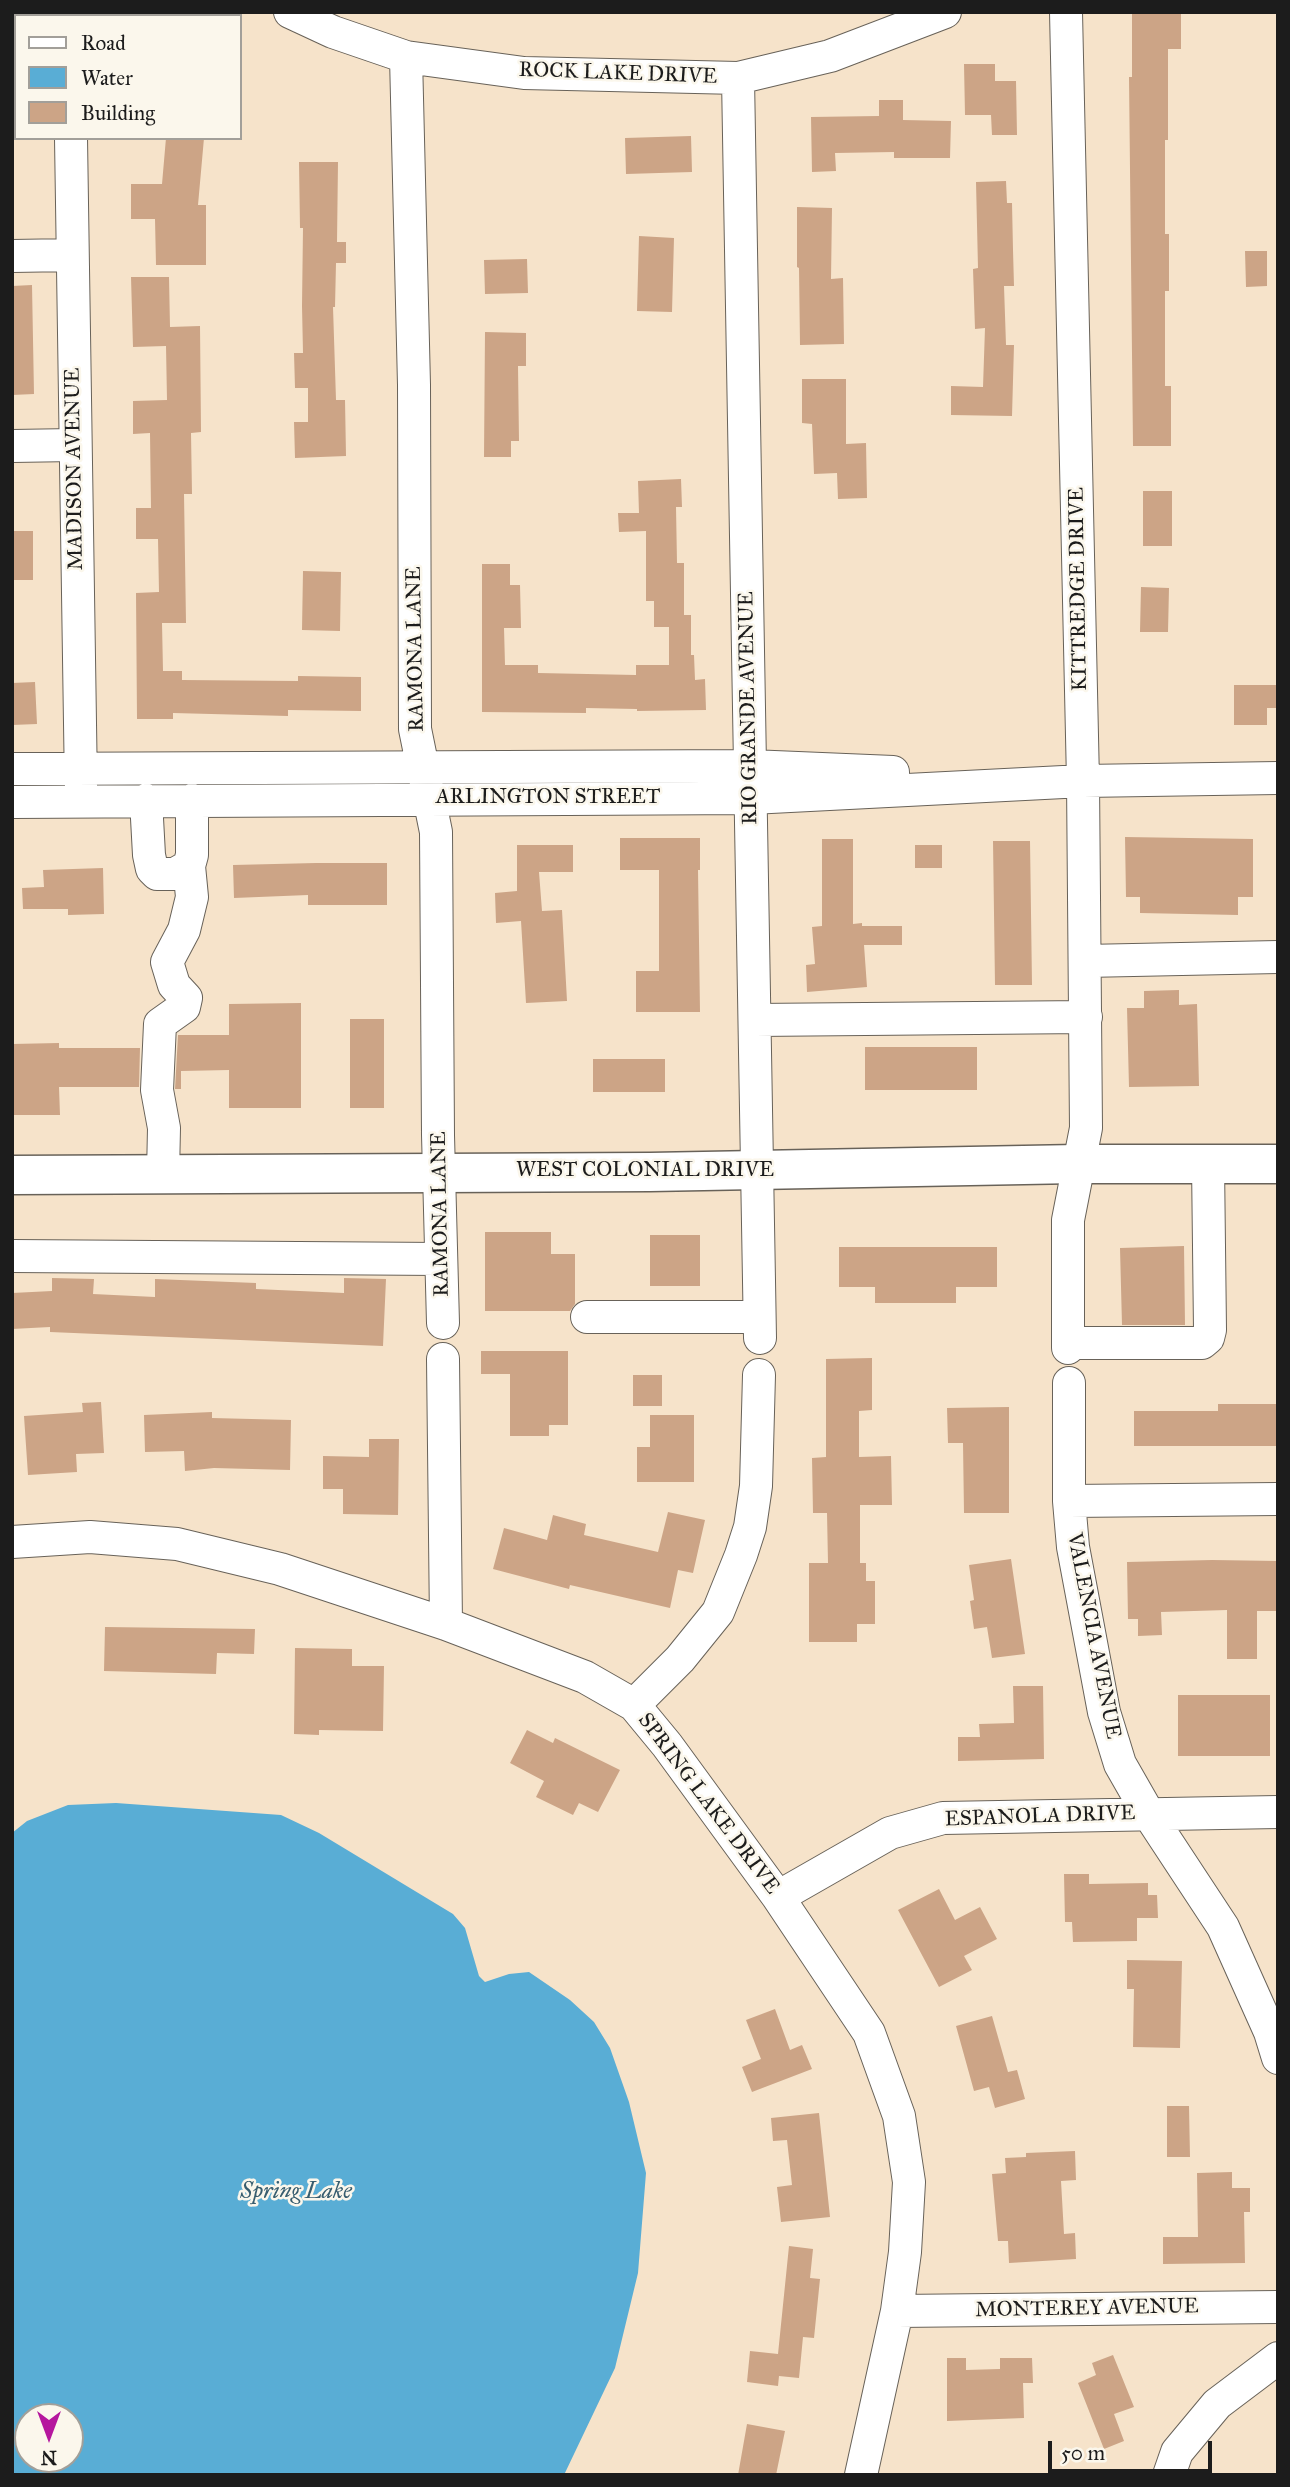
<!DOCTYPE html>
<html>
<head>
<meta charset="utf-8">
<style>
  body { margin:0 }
  #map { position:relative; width:1290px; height:2487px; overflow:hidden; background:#f6e3ca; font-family:"IM FELL Great Primer",serif }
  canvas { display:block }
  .frame { position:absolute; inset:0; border:14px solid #1c1c1c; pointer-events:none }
  .legend { position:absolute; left:14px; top:14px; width:228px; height:126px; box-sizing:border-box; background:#fbf7ec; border:2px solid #a29f99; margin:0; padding:9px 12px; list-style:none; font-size:21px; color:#1c1c1c }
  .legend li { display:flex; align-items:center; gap:14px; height:35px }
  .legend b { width:35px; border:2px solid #a29f99 }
  .north { position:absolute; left:14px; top:2403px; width:70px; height:70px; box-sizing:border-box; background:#fbf7ec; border:2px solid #a29f99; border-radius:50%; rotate:180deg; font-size:19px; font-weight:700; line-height:28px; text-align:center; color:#1c1c1c }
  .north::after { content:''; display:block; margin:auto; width:24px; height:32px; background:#b5179e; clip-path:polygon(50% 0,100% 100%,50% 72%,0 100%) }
  .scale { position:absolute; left:1048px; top:2441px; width:164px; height:32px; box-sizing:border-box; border:4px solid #1c1c1c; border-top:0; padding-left:9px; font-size:21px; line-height:24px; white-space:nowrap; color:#1c1c1c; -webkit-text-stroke:5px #fbf7ec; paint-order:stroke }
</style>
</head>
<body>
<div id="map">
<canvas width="1290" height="2487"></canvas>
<div class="frame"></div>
<ul class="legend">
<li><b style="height:9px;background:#fff"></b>Road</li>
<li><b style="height:19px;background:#59add5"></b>Water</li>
<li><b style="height:19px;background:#cca486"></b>Building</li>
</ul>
<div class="north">N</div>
<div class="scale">50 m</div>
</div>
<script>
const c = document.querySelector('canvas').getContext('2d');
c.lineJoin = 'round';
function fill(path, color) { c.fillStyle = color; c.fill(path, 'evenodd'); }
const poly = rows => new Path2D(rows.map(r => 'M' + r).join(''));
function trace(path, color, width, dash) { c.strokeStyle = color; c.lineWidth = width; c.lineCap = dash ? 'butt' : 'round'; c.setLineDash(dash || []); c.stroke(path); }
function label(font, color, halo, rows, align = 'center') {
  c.font = font + ' "IM FELL Great Primer",serif'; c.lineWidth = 5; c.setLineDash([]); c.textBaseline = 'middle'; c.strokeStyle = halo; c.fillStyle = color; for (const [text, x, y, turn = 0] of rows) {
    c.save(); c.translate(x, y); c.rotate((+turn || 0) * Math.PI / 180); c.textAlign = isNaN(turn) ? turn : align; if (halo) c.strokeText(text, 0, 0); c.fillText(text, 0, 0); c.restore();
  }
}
const water = poly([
  [116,1803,281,1815,319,1833,453,1914,465,1928,479,1976,485,1982,509,1974,529,1972,570,2000,594,2022,610,2048,629,2102,646,2173,638,2273,615,2368,564,2475,12,2475,12,1833,27,1821,68,1805],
  [28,2417,70,2417,70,2459,28,2459]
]);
const building = poly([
  [1132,12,1181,14,1181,49,1168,49,1168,140,1165,140,1165,234,1169,234,1169,291,1165,291,1165,386,1171,386,1171,446,1133,446,1129,77,1132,77],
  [964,64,995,64,995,81,1016,81,1017,135,992,135,991,115,965,115],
  [879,100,903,100,903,120,951,121,950,158,894,158,894,152,835,153,836,171,812,172,811,117,879,116],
  [691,136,692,172,626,174,625,138],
  [166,138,204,138,198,205,206,205,206,265,156,265,155,219,131,219,131,184,162,184],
  [299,162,338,162,337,242,346,242,346,263,336,263,335,307,333,307,336,400,345,400,346,456,295,458,294,422,308,422,308,388,295,388,294,353,303,353,302,306,303,228,300,228],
  [1006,181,1007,203,1012,203,1013,250,1014,286,1004,286,1006,345,1014,345,1012,416,951,415,951,386,983,387,985,328,975,329,973,269,978,268,976,182],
  [797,207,832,208,831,279,843,278,844,344,800,345,799,268,797,267],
  [639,236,674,238,672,312,637,311],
  [1245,251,1267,251,1267,286,1246,287],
  [527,259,528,293,485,294,484,260],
  [131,277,169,277,170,327,200,326,201,432,191,433,192,494,184,494,186,623,162,623,163,671,182,671,182,680,298,681,298,676,361,677,361,711,288,710,288,716,173,713,173,719,137,719,136,593,159,592,158,539,136,539,136,508,151,508,150,433,133,434,133,401,167,400,166,346,133,347],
  [32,285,34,394,12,395,12,286],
  [485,332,526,333,526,366,518,366,519,441,511,441,511,457,484,457],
  [802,379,846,379,846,444,866,443,867,498,838,499,837,473,814,474,812,424,802,423],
  [681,479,682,507,676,507,677,563,684,563,684,615,691,615,691,655,694,655,695,680,705,679,706,710,637,711,637,709,586,708,586,713,482,712,482,564,510,564,510,585,520,585,521,628,504,628,505,665,538,665,538,673,636,675,636,665,669,665,669,627,654,627,654,601,646,601,646,531,619,532,618,513,639,513,638,481],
  [1143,491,1172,491,1172,546,1143,546],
  [12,531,33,531,33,580,12,580],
  [303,571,341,572,340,631,302,630],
  [1141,587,1169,588,1168,632,1140,632],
  [35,682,37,724,12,725,12,683],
  [1234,685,1278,685,1278,708,1267,708,1267,725,1234,725],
  [1125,837,1253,839,1253,897,1238,897,1238,915,1140,913,1140,897,1126,897],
  [620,838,700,838,700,870,698,870,700,1012,636,1012,636,971,659,971,659,870,620,870],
  [822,839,853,839,853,924,862,923,862,926,902,926,902,945,864,945,867,987,807,992,806,965,815,964,812,927,822,926],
  [993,841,1030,841,1032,985,995,985],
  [517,845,573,845,573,872,539,872,542,911,562,910,567,1001,526,1003,521,921,496,923,495,893,517,891],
  [915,845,942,845,942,868,915,868],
  [316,863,387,863,387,905,308,905,308,895,234,898,233,865],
  [103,868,104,914,68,915,68,909,23,909,22,888,44,887,43,870],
  [1179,990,1179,1005,1197,1004,1199,1086,1129,1087,1127,1008,1144,1008,1144,991],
  [301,1003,301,1108,229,1108,229,1070,181,1071,181,1089,175,1089,178,1035,229,1035,229,1004],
  [350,1019,384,1019,384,1108,350,1108],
  [59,1043,59,1048,140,1048,139,1087,59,1087,60,1115,12,1115,12,1044],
  [865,1047,977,1047,977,1090,865,1090],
  [593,1059,665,1059,665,1092,593,1092],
  [485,1232,551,1232,551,1254,575,1254,575,1304,570,1311,485,1311],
  [650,1235,700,1235,700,1286,650,1286],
  [1184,1246,1185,1325,1122,1325,1120,1248],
  [839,1247,997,1247,997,1287,956,1287,956,1303,875,1303,875,1287,839,1287],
  [52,1278,94,1279,93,1294,155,1297,155,1279,256,1283,256,1289,344,1293,344,1278,386,1279,383,1346,50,1332,50,1327,12,1329,12,1293,52,1291],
  [481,1351,568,1351,568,1425,549,1425,549,1436,510,1436,510,1374,481,1374],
  [872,1358,872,1410,859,1411,859,1457,891,1456,892,1505,860,1505,860,1563,866,1563,866,1581,875,1581,875,1624,857,1624,857,1642,809,1642,809,1563,828,1563,827,1513,813,1513,812,1458,826,1457,826,1359],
  [633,1375,662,1375,662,1406,633,1406],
  [101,1402,104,1453,76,1454,77,1472,28,1475,24,1416,83,1412,82,1403],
  [1218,1404,1278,1404,1278,1446,1134,1446,1134,1411,1218,1411],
  [1009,1407,1009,1513,964,1513,963,1443,948,1443,947,1408],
  [212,1412,212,1418,291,1420,290,1470,214,1468,185,1471,184,1451,145,1452,144,1415],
  [650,1415,694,1415,694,1482,637,1482,637,1447,650,1447],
  [369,1439,399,1439,398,1515,343,1514,343,1489,323,1489,323,1456,369,1457],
  [668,1512,705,1520,693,1573,678,1570,670,1608,570,1585,569,1589,493,1569,504,1528,547,1540,553,1515,586,1524,584,1535,658,1552],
  [1011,1559,1025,1654,992,1658,987,1627,974,1629,970,1601,974,1600,969,1565],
  [1212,1560,1278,1561,1278,1611,1257,1611,1257,1659,1227,1659,1227,1610,1161,1612,1162,1635,1138,1636,1138,1619,1128,1619,1127,1562],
  [105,1627,255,1629,254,1654,217,1653,216,1674,104,1671],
  [295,1648,352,1649,352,1666,384,1666,383,1731,319,1730,319,1735,294,1734],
  [1013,1686,1043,1686,1044,1759,958,1761,958,1737,980,1737,979,1724,1014,1723],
  [1178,1695,1270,1695,1270,1756,1178,1756],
  [527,1730,553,1743,555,1738,620,1770,598,1812,579,1803,573,1815,536,1797,544,1781,510,1763],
  [1064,1874,1089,1874,1089,1884,1148,1883,1148,1895,1157,1895,1158,1918,1137,1918,1137,1941,1073,1942,1072,1922,1065,1922],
  [939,1889,955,1920,980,1907,997,1939,964,1956,972,1970,939,1987,898,1910],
  [1127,1960,1182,1961,1180,2048,1133,2047,1134,1989,1127,1989],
  [775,2009,790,2050,802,2045,812,2069,752,2092,742,2067,761,2059,746,2020],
  [992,2016,1008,2072,1017,2070,1025,2099,995,2108,989,2087,974,2091,956,2026],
  [1167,2106,1189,2106,1190,2157,1167,2157],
  [819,2113,830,2217,781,2222,777,2187,792,2185,787,2140,773,2141,771,2118],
  [1075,2151,1076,2180,1061,2181,1064,2234,1075,2233,1076,2259,1009,2263,1008,2241,998,2241,992,2174,1006,2173,1005,2158,1026,2157,1026,2153],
  [1232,2172,1232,2188,1250,2188,1250,2212,1244,2212,1245,2263,1163,2264,1163,2237,1198,2237,1197,2173],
  [789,2246,813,2249,810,2278,820,2279,814,2338,803,2337,799,2378,779,2376,778,2386,747,2382,750,2351,778,2354],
  [1113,2355,1134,2407,1114,2414,1124,2441,1104,2449,1078,2383,1096,2375,1092,2363],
  [947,2358,966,2358,966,2370,1000,2369,1000,2358,1032,2358,1033,2383,1023,2383,1024,2418,947,2421],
  [747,2424,785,2431,776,2475,738,2475]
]);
const minor = poly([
  [290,12,333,32,406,57,524,73,738,78,830,56,945,12],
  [1066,12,1083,781,1086,1128,1068,1220,1068,1348],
  [93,16,94,12],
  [406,57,414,385,415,729,436,832,438,1135,443,1323],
  [738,78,760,1338],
  [12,112,16,112],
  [71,138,81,788],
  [12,256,72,255],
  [12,446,74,445],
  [12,769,750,766,893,772],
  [146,800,149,855,152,869,157,874,175,874,189,866,192,855,192,800],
  [12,802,751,798,1083,781,1278,778],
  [1085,961,1278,957],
  [755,1020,1086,1017],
  [163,1174,164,1128,157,1090,160,1024,184,1007,186,998,174,985,167,962,184,930,192,897,189,866],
  [12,1256,441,1259],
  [587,1317,759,1317],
  [1068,1343,1202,1343,1208,1338,1210,1330,1208,1163],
  [443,1359,446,1624],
  [1069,1383,1069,1501,1073,1547,1104,1712,1120,1764,1148,1813,1223,1927,1270,2032,1278,2058],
  [1069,1501,1278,1499],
  [12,1542,90,1537,177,1544,280,1569,446,1624,585,1677,634,1705,667,1745,778,1897,869,2033,899,2116,909,2182,905,2252,897,2311,861,2475],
  [634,1705,680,1659,718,1612,741,1555,750,1527,756,1486,759,1375],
  [778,1897,890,1833,943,1818,1278,1812],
  [897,2311,1278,2307],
  [1169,2475,1177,2452,1217,2404,1278,2358]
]);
const highway = poly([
  [12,1175,650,1172,1077,1164,1278,1164]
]);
const streetNames = [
  ["ROCK LAKE DRIVE",618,74,2],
  ["MADISON AVENUE",75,469,-91],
  ["KITTREDGE DRIVE",1079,589,-91],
  ["RAMONA LANE",416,649,-91],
  ["RIO GRANDE AVENUE",749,708,-91],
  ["ARLINGTON STREET",548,798],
  ["WEST COLONIAL DRIVE",645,1171],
  ["RAMONA LANE",441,1214,-91],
  ["VALENCIA AVENUE",1093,1636,79],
  ["SPRING LAKE DRIVE",708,1804,53],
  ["ESPANOLA DRIVE",1040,1817,-2],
  ["MONTEREY AVENUE",1087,2309,-1]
];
const waterNames = [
  ["Spring Lake",296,2192]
];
fill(water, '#59add5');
fill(building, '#cca486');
trace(minor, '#686259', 34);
trace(highway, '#686259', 41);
trace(minor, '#fff', 32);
trace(highway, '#fff', 38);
label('21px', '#1c1c1c', '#fbf7ec', streetNames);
label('italic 23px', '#375d6f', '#fbf7ec', waterNames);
</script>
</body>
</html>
